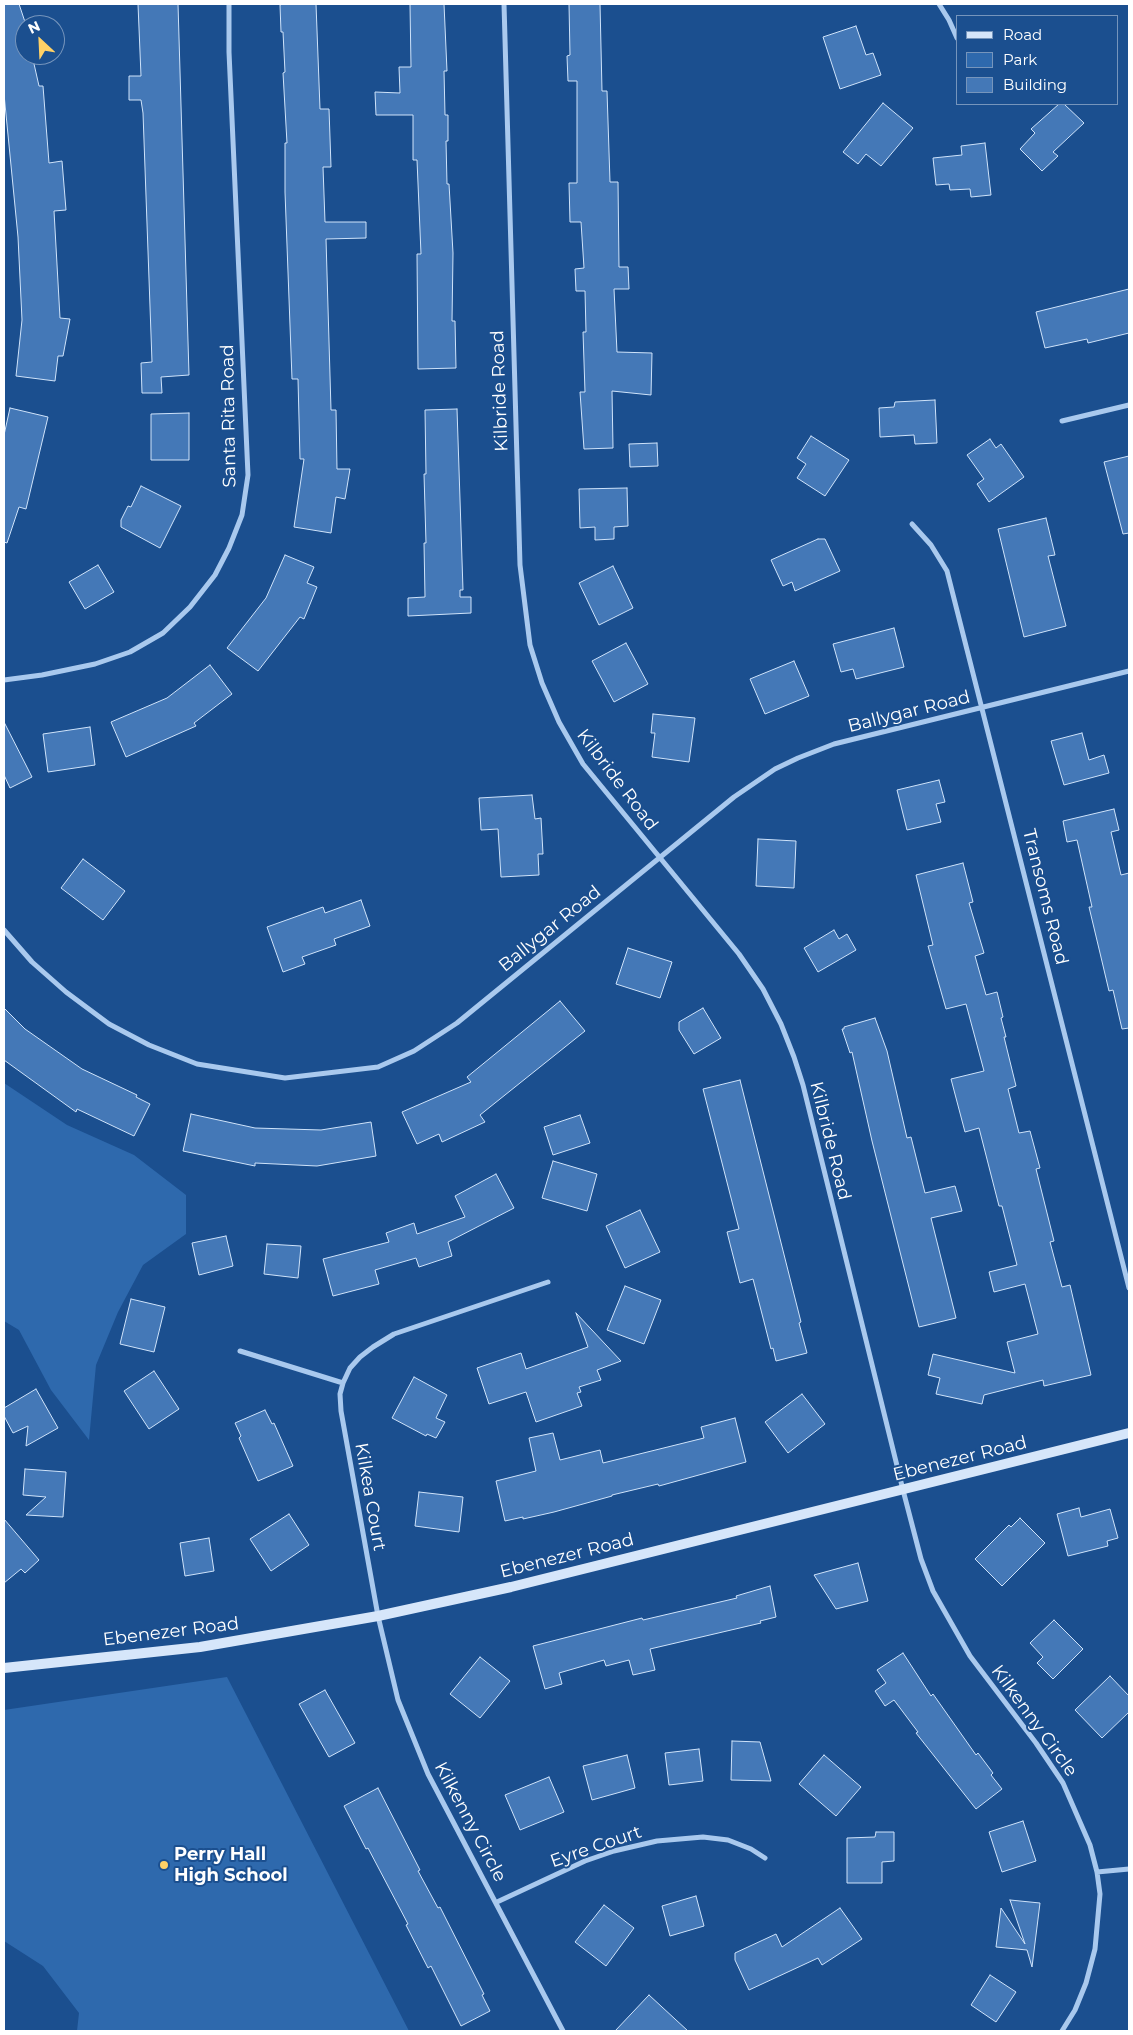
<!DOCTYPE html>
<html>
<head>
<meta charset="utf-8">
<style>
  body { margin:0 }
  #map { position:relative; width:1133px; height:2035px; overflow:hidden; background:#1b4f8f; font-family:Montserrat,sans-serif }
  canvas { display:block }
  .frame { position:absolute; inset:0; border:5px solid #fff; pointer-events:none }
  .legend { position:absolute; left:956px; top:15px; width:162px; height:90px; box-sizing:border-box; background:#1b4f8f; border:1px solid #7695bc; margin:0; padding:6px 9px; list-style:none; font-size:15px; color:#fff }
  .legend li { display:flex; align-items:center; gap:10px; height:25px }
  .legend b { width:25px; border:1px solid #7695bc }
  .north { position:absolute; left:15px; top:15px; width:50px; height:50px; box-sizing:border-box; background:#1b4f8f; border:1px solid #7695bc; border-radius:50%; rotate:335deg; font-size:14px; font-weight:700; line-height:20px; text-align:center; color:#fff }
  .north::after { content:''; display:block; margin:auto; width:18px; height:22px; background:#ffd166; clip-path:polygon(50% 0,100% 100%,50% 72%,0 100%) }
</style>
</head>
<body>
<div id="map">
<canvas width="1133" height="2035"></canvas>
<div class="frame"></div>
<ul class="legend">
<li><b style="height:6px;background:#d6e6fa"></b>Road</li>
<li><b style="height:14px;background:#2e69ad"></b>Park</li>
<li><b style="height:14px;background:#4478b7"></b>Building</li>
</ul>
<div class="north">N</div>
</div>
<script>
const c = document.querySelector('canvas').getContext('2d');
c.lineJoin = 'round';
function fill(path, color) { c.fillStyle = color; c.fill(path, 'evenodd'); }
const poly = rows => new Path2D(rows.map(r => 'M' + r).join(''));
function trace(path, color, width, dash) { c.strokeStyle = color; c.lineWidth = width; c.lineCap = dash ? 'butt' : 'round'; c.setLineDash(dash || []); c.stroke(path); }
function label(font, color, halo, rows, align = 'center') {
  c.font = font + ' Montserrat,sans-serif'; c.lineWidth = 4; c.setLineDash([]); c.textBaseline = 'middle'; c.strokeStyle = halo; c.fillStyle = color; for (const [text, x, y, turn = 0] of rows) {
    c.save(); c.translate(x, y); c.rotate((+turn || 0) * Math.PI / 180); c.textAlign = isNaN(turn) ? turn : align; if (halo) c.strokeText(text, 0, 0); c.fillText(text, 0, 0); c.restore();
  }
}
const green = poly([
  [4,1083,67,1125,134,1155,186,1195,186,1234,143,1265,118,1312,96,1365,89,1440,51,1390,19,1330,4,1321],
  [227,1677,409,2031,77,2031,79,2013,43,1966,4,1941,4,1710]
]);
const building = poly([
  [4,4,19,4,25,22,25,55,32,55,39,86,43,86,49,163,62,161,66,210,54,211,60,318,70,319,63,356,58,356,55,381,16,376,22,320,18,237,4,94,4,4],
  [138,4,178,4,189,375,161,377,162,393,142,393,141,363,152,362,143,113,141,100,129,100,129,76,141,76,138,4],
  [283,4,316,4,320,109,329,109,331,167,323,167,325,222,366,222,366,238,326,239,331,410,336,410,337,469,350,469,345,499,336,497,331,533,294,527,304,459,300,459,298,379,292,379,285,192,285,143,287,143,283,73,285,72,283,32,281,32,280,5,283,4],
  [410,4,444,4,447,71,444,71,445,115,448,115,448,141,446,141,447,184,449,184,453,253,452,321,455,321,456,368,418,369,417,254,421,254,417,160,413,160,413,115,376,115,375,92,400,93,399,67,411,67,410,4],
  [569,4,600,4,602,91,607,91,610,182,618,182,619,267,628,267,629,289,614,289,617,352,652,353,651,395,612,391,613,448,584,449,580,392,585,392,583,332,586,332,585,291,576,291,575,269,584,268,581,222,570,222,569,183,577,183,577,81,568,81,567,56,570,55,569,4],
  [856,26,866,55,873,53,881,75,840,89,823,37,856,26],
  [883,103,913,128,881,166,866,154,858,164,843,152,883,103],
  [1059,104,1064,104,1084,123,1053,152,1058,156,1042,171,1020,149,1035,133,1031,129,1059,104],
  [985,143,991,195,971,197,970,189,950,190,949,184,936,185,933,158,962,155,961,146,985,143],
  [1129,289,1129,333,1088,343,1087,339,1045,348,1036,312,1129,289],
  [935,400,937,443,915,444,914,435,880,437,879,408,894,407,895,402,935,400],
  [10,408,48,417,26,509,19,507,7,543,4,542,4,435,10,408],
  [457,409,463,590,460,590,460,597,471,597,471,613,408,616,408,598,425,597,424,543,426,543,424,474,426,474,425,410,457,409],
  [189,413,189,460,151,460,151,414,189,413],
  [811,436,849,460,825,496,797,478,806,464,797,458,811,436],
  [990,439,996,448,1001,444,1024,477,989,502,977,484,984,479,967,455,990,439],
  [657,443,658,466,630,467,629,444,657,443],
  [1129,456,1129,533,1123,534,1104,462,1129,456],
  [141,486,181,506,160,548,121,527,121,520,128,506,131,507,141,486],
  [627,488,628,526,614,527,614,539,595,540,595,527,580,528,579,489,627,488],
  [1046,518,1055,555,1048,556,1066,626,1024,637,998,529,1046,518],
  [818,539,825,539,840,571,795,591,792,582,783,586,771,560,818,539],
  [285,555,314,567,307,583,317,587,304,619,300,617,258,671,227,648,266,598,285,555],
  [98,565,114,592,85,609,69,582,98,565],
  [613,566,633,608,599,625,579,583,613,566],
  [894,628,904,667,856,679,853,669,841,672,833,644,894,628],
  [626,643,648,684,614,702,592,661,626,643],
  [794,661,809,696,765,714,750,679,794,661],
  [210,665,232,694,194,723,196,726,126,757,111,722,167,698,210,665],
  [653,714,695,718,689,762,652,757,655,733,651,733,653,714],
  [4,722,32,777,10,788,4,775,4,722],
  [90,727,95,765,48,772,43,734,90,727],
  [1082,733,1089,760,1104,755,1109,773,1064,785,1051,741,1082,733],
  [939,780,945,802,936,804,941,822,907,830,897,790,939,780],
  [532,795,535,819,541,818,543,854,538,854,539,875,501,877,498,829,481,830,479,798,532,795],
  [1114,809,1119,830,1111,832,1121,875,1129,873,1129,1028,1122,1029,1113,990,1109,991,1100,953,1089,907,1092,907,1077,840,1067,842,1063,821,1114,809],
  [758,839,796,841,794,888,756,886,758,839],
  [83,859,125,891,103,920,61,888,83,859],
  [963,863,973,902,969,903,984,953,975,956,986,995,997,992,1003,1017,1001,1018,1006,1037,1004,1037,1016,1086,1008,1089,1019,1133,1030,1131,1040,1168,1036,1169,1054,1241,1050,1242,1062,1287,1070,1285,1091,1375,1044,1386,1043,1380,984,1395,982,1404,936,1394,940,1378,928,1375,933,1354,1015,1373,1007,1342,1038,1334,1025,1284,994,1292,989,1272,1017,1265,1002,1206,999,1206,979,1128,965,1132,951,1079,984,1071,966,1004,946,1009,928,946,933,945,916,875,963,863],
  [361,900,370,926,334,939,336,945,302,957,305,964,283,972,267,927,323,907,325,913,361,900],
  [834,930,839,939,847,934,856,950,818,972,804,948,834,930],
  [628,948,672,962,660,998,616,984,628,948],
  [560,1001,585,1031,480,1115,485,1122,442,1142,439,1134,417,1144,402,1112,471,1082,467,1077,560,1001],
  [4,1008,25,1029,82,1069,137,1095,136,1097,150,1104,134,1136,77,1109,76,1112,4,1060,4,1008],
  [703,1008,721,1038,694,1054,679,1030,679,1022,703,1008],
  [875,1018,887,1051,907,1138,911,1137,925,1193,955,1186,962,1211,931,1218,956,1318,919,1327,872,1141,852,1052,850,1053,842,1029,844,1029,844,1027,875,1018],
  [740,1080,801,1322,799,1323,807,1353,776,1361,773,1348,771,1349,753,1279,740,1283,727,1232,739,1229,703,1089,740,1080],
  [191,1114,255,1128,321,1130,371,1122,376,1156,317,1166,255,1163,255,1166,183,1151,191,1114],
  [580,1115,590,1143,553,1155,544,1127,580,1115],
  [553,1161,597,1174,587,1211,542,1198,553,1161],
  [496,1174,514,1208,448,1242,452,1256,419,1267,416,1258,375,1270,379,1284,333,1296,323,1259,389,1242,386,1233,414,1223,417,1234,465,1217,455,1196,496,1174],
  [640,1210,660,1252,625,1268,606,1226,640,1210],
  [226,1236,233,1266,199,1275,192,1243,226,1236],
  [267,1244,301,1246,298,1278,264,1274,267,1244],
  [625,1286,661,1300,644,1344,607,1330,625,1286],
  [131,1299,165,1307,154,1352,120,1344,131,1299],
  [576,1313,621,1361,597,1370,601,1380,579,1387,581,1392,577,1393,582,1406,536,1422,526,1392,489,1404,477,1368,521,1353,526,1369,588,1347,576,1313],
  [154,1371,179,1409,149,1429,124,1391,154,1371],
  [414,1377,447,1395,436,1418,445,1422,436,1438,427,1434,426,1436,392,1418,414,1377],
  [36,1389,58,1428,26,1446,28,1426,13,1433,4,1416,4,1408,36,1389],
  [802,1394,825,1424,788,1453,765,1422,802,1394],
  [265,1410,272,1424,274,1423,293,1466,258,1481,239,1438,241,1436,235,1423,265,1410],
  [735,1418,746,1462,659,1486,658,1484,612,1495,612,1496,554,1512,523,1519,523,1517,505,1521,496,1481,536,1471,529,1438,553,1433,560,1460,600,1450,603,1463,704,1438,701,1427,735,1418],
  [25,1469,66,1472,63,1517,26,1515,46,1497,23,1495,25,1469],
  [419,1492,463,1497,459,1532,415,1526,419,1492],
  [1079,1508,1081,1517,1110,1509,1118,1538,1107,1541,1108,1546,1068,1556,1057,1514,1079,1508],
  [289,1514,309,1545,271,1571,250,1539,289,1514],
  [1020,1518,1045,1543,1002,1586,975,1559,1009,1525,1011,1527,1020,1518],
  [4,1519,39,1560,25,1573,21,1569,4,1583,4,1519],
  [209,1538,214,1571,185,1576,180,1543,209,1538],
  [858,1563,868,1601,836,1609,814,1575,858,1563],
  [770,1586,776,1617,760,1621,761,1623,650,1649,655,1670,633,1675,629,1660,606,1666,604,1660,559,1673,562,1684,545,1689,533,1646,642,1618,643,1620,737,1598,736,1596,770,1586],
  [1054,1620,1083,1649,1053,1679,1037,1663,1043,1657,1030,1643,1054,1620],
  [903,1653,931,1696,933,1694,976,1755,978,1753,993,1773,991,1775,1002,1789,976,1809,916,1733,918,1732,894,1700,885,1706,875,1691,886,1683,877,1670,903,1653],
  [480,1657,510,1681,480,1718,450,1694,480,1657],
  [1110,1676,1129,1696,1129,1712,1102,1738,1075,1710,1110,1676],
  [325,1690,355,1743,329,1757,299,1704,325,1690],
  [732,1741,760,1742,771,1781,731,1780,732,1741],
  [699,1749,703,1781,669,1785,665,1753,699,1749],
  [627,1755,635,1788,592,1800,583,1766,627,1755],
  [824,1755,861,1787,836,1816,799,1784,824,1755],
  [549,1777,564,1812,520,1830,505,1795,549,1777],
  [378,1788,420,1870,418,1871,438,1908,440,1907,484,1994,482,1995,490,2011,461,2026,431,1966,428,1968,406,1925,408,1924,368,1848,366,1849,344,1806,378,1788],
  [1023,1821,1036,1861,1002,1872,989,1832,1023,1821],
  [876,1832,894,1832,894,1861,882,1862,882,1883,847,1883,847,1838,875,1837,876,1832],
  [696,1896,704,1926,670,1936,662,1906,696,1896],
  [1010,1900,1040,1903,1032,1967,1027,1950,996,1947,1001,1908,1025,1944,1010,1900],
  [604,1905,634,1928,606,1966,575,1942,604,1905],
  [840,1908,862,1939,822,1965,818,1958,749,1990,735,1960,735,1953,776,1934,782,1947,840,1908],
  [990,1975,1016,1992,996,2022,971,2005,990,1975],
  [649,1995,688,2031,615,2031,649,1995]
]);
const street = poly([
  [504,4,520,565,530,645,542,683,559,722,583,764,739,954,763,989,781,1024,794,1057,803,1085,903,1490,921,1559,933,1591,970,1656,1036,1743,1063,1783,1090,1845,1097,1872,1100,1894,1095,1949,1086,1983,1075,2010,1062,2031],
  [939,4,949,20,957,38],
  [1062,421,1129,405],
  [912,524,931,545,947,571,1129,1288],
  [4,680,42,675,95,664,130,652,163,633,190,607,215,575,229,548,242,515,248,475,229,52,229,4],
  [4,930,32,962,66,992,109,1024,149,1045,197,1064,285,1078,378,1067,414,1051,457,1023,734,797,775,769,798,758,834,744,1129,671],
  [548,1282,394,1334,373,1347,360,1357,350,1368,343,1383,340,1394,341,1411,378,1616,398,1700,428,1774,563,2031],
  [240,1351,343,1383],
  [1097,1872,1129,1869],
  [497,1902,585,1861,614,1851,657,1841,703,1837,728,1840,751,1849,765,1858]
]);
const secondary = poly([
  [4,1668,200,1647,378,1616,511,1587,1129,1433]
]);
const markers = [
  [164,1865,5,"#ffd166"]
];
const streetNames = [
  ["Kilbride Road",500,391,-92],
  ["Santa Rita Road",229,416,-91],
  ["Ballygar Road",909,712,-14],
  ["Kilbride Road",617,780,53],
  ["Transoms Road",1045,897,76],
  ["Ballygar Road",550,929,-39],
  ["Kilbride Road",830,1141,76],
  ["Ebenezer Road",960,1459,-14],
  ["Kilkea Court",370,1497,80],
  ["Ebenezer Road",567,1556,-14],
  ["Ebenezer Road",171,1632,-7],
  ["Kilkenny Circle",1034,1721,54],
  ["Kilkenny Circle",470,1822,62],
  ["Eyre Court",596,1847,-19]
];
const poiNames = [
  ["Perry Hall",174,1855],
  ["High School",174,1876]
];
fill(green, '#2e69ad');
fill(building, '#4478b7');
trace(building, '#cfe3fa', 1);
trace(street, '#a9c9ee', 5);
trace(secondary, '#d6e6fa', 10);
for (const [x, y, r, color] of markers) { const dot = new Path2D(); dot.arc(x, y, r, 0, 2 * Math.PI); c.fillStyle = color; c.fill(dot); trace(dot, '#1b4f8f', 2); }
label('18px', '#fff', '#1b4f8f', streetNames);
label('bold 18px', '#fff', '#1b4f8f', poiNames, 'left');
</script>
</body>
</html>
